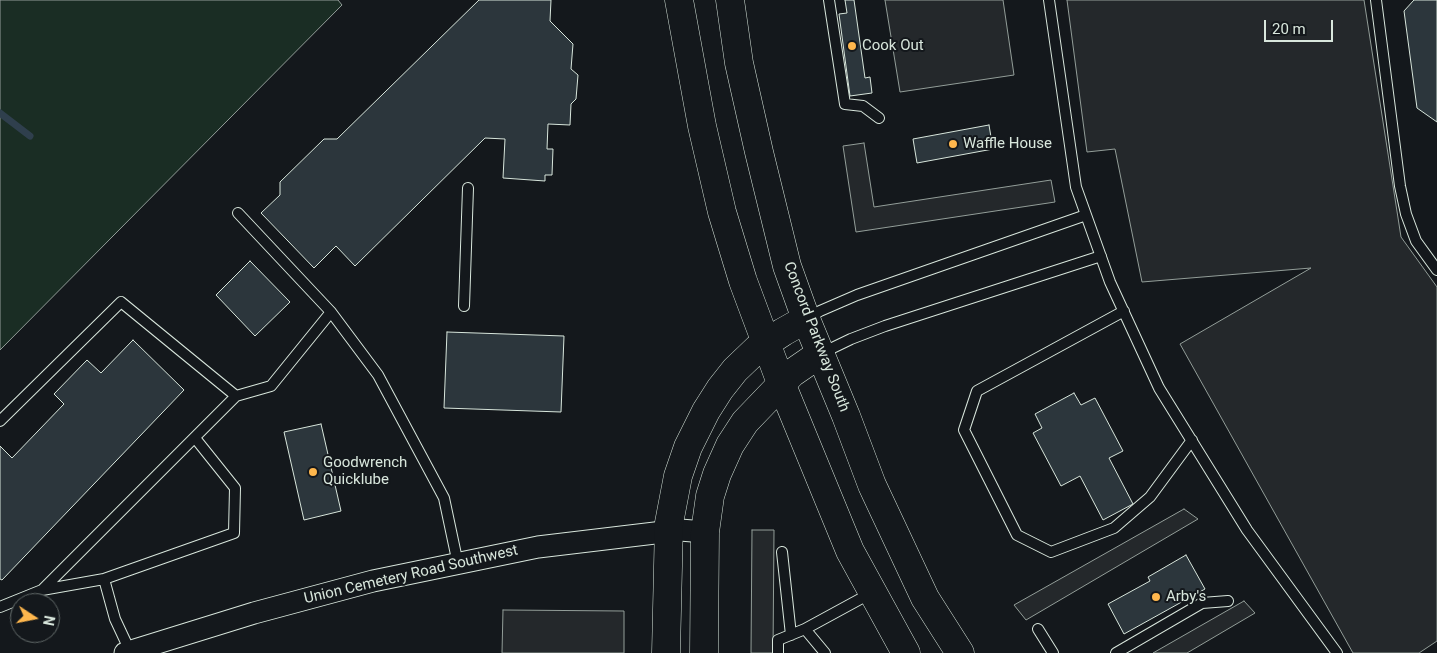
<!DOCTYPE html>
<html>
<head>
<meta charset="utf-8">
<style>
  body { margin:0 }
  #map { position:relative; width:1437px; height:653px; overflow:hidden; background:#14181c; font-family:Roboto,sans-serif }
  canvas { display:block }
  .north { position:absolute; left:10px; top:593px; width:50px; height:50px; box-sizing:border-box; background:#14181c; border:1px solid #626a69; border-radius:50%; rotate:101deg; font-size:14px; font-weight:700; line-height:20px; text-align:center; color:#d8e6dc }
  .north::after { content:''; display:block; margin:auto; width:18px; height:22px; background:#ffb74d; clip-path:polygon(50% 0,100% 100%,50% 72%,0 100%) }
  .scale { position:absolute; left:1264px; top:20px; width:69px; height:22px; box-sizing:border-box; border:2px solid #d8e6dc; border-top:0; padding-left:6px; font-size:15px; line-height:18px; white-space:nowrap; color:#d8e6dc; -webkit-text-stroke:4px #14181c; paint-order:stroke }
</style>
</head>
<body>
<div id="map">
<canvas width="1437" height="653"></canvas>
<div class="north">N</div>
<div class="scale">20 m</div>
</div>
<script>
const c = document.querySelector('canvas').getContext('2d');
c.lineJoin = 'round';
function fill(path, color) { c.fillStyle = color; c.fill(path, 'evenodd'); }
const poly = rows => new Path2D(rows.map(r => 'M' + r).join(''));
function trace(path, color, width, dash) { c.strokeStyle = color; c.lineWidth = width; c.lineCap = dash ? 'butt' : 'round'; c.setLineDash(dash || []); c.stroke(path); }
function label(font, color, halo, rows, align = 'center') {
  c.font = font + ' Roboto,sans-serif'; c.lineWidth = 4; c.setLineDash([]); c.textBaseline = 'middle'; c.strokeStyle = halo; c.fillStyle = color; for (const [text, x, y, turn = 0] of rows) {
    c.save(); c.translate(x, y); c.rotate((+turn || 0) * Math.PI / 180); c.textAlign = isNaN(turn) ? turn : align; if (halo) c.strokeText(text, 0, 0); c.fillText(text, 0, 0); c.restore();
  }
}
const green = poly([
  [0,0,338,0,342,5,0,350,0,0]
]);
const parking = poly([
  [885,0,1003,0,1014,75,900,92,885,0],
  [1067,0,1364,0,1401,237,1437,287,1437,641,1419,653,1353,653,1180,344,1311,268,1142,282,1115,149,1087,152,1067,0],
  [864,143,874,207,1051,180,1055,202,856,232,843,146,864,143],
  [1184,509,1198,519,1026,620,1014,605,1184,509],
  [752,530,774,530,773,653,751,653,752,530],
  [1244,601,1255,613,1187,653,1153,653,1244,601],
  [503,610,624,611,624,653,502,653,503,610]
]);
const stream = poly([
  [0,113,30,136]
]);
const building = poly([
  [479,0,551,0,550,21,573,44,571,69,578,75,576,99,571,104,570,125,548,124,547,149,553,149,552,175,545,175,545,181,503,178,505,139,485,138,355,266,336,246,314,268,261,213,280,195,280,182,324,139,337,139,479,0],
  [845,0,854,0,865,78,870,77,872,93,850,96,839,14,847,13,845,0],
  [1414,0,1437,0,1437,122,1417,108,1404,11,1414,0],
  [989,125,993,149,917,163,913,139,989,125],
  [250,261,290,302,255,336,216,295,250,261],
  [447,332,564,336,561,412,444,408,447,332],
  [133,340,184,390,2,580,0,579,0,446,12,458,64,404,54,394,87,360,101,373,133,340],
  [1074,393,1081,405,1095,398,1123,451,1109,458,1133,504,1103,520,1080,476,1061,486,1033,433,1042,428,1035,414,1074,393],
  [321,424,341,511,304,520,284,432,321,424],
  [1186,555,1205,589,1124,634,1108,604,1150,581,1148,577,1186,555]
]);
const service = poly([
  [829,0,845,104,863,106,879,118],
  [1049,0,1076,187,1110,282,1159,388,1247,530,1337,653],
  [1376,0,1400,186,1406,214,1416,241,1437,270],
  [238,213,331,312,378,375,444,498,458,564],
  [464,306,468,188],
  [1124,311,977,391,964,430,1017,535,1051,552,1114,528,1150,497,1192,440],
  [807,319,820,311,857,295,1086,215],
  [822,353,851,339,885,326,1101,256],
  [236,396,271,386,331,312],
  [0,421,121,302,236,396,42,590],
  [782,552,791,635],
  [104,579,234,533,235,488,195,438],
  [0,607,42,590,104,579,115,619,130,651],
  [805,629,825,653],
  [1038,629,1053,653],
  [778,653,778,640,805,629,873,592],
  [1116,653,1202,603,1228,601]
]);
const minor = poly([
  [125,653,254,613,373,581,538,547,680,530,705,532]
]);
const primary = poly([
  [679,0,702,126,722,212,743,281,781,383,850,551,906,653],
  [730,0,739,63,759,152,787,266,806,319,846,416,872,485,925,598,960,653],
  [666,653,669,523,678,476,688,447,706,411,720,389,735,370,757,349,783,332,806,319],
  [704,653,705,532,710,496,717,474,730,445,745,422,792,373,821,353]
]);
const markers = [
  [852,46,5,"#ffb74d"],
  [953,144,5,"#ffb74d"],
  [313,472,5,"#ffb74d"],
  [1156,597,5,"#ffb74d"]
];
const poiNames = [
  ["Cook Out",862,46],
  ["Waffle House",963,144],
  ["Goodwrench",323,463],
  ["Quicklube",323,480],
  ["Arby's",1166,597]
];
const streetNames = [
  ["Concord Parkway South",816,337,69],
  ["Union Cemetery Road Southwest",411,575,-13]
];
fill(green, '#1a2d24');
trace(green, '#939e99', 1);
fill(parking, '#24282b');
trace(parking, '#939e99', 1);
trace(stream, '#2f3f4d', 7);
fill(building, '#2c363c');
trace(building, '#d8e6dc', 1);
trace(service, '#d8e6dc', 12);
trace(minor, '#d8e6dc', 23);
trace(primary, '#d8e6dc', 29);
trace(service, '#14181c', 10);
trace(minor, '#14181c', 21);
trace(primary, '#14181c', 28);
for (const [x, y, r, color] of markers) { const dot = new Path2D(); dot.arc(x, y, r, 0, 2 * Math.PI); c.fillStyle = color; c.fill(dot); trace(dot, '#14181c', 2); }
label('15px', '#d8e6dc', '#14181c', poiNames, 'left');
label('15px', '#d8e6dc', '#14181c', streetNames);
</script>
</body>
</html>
